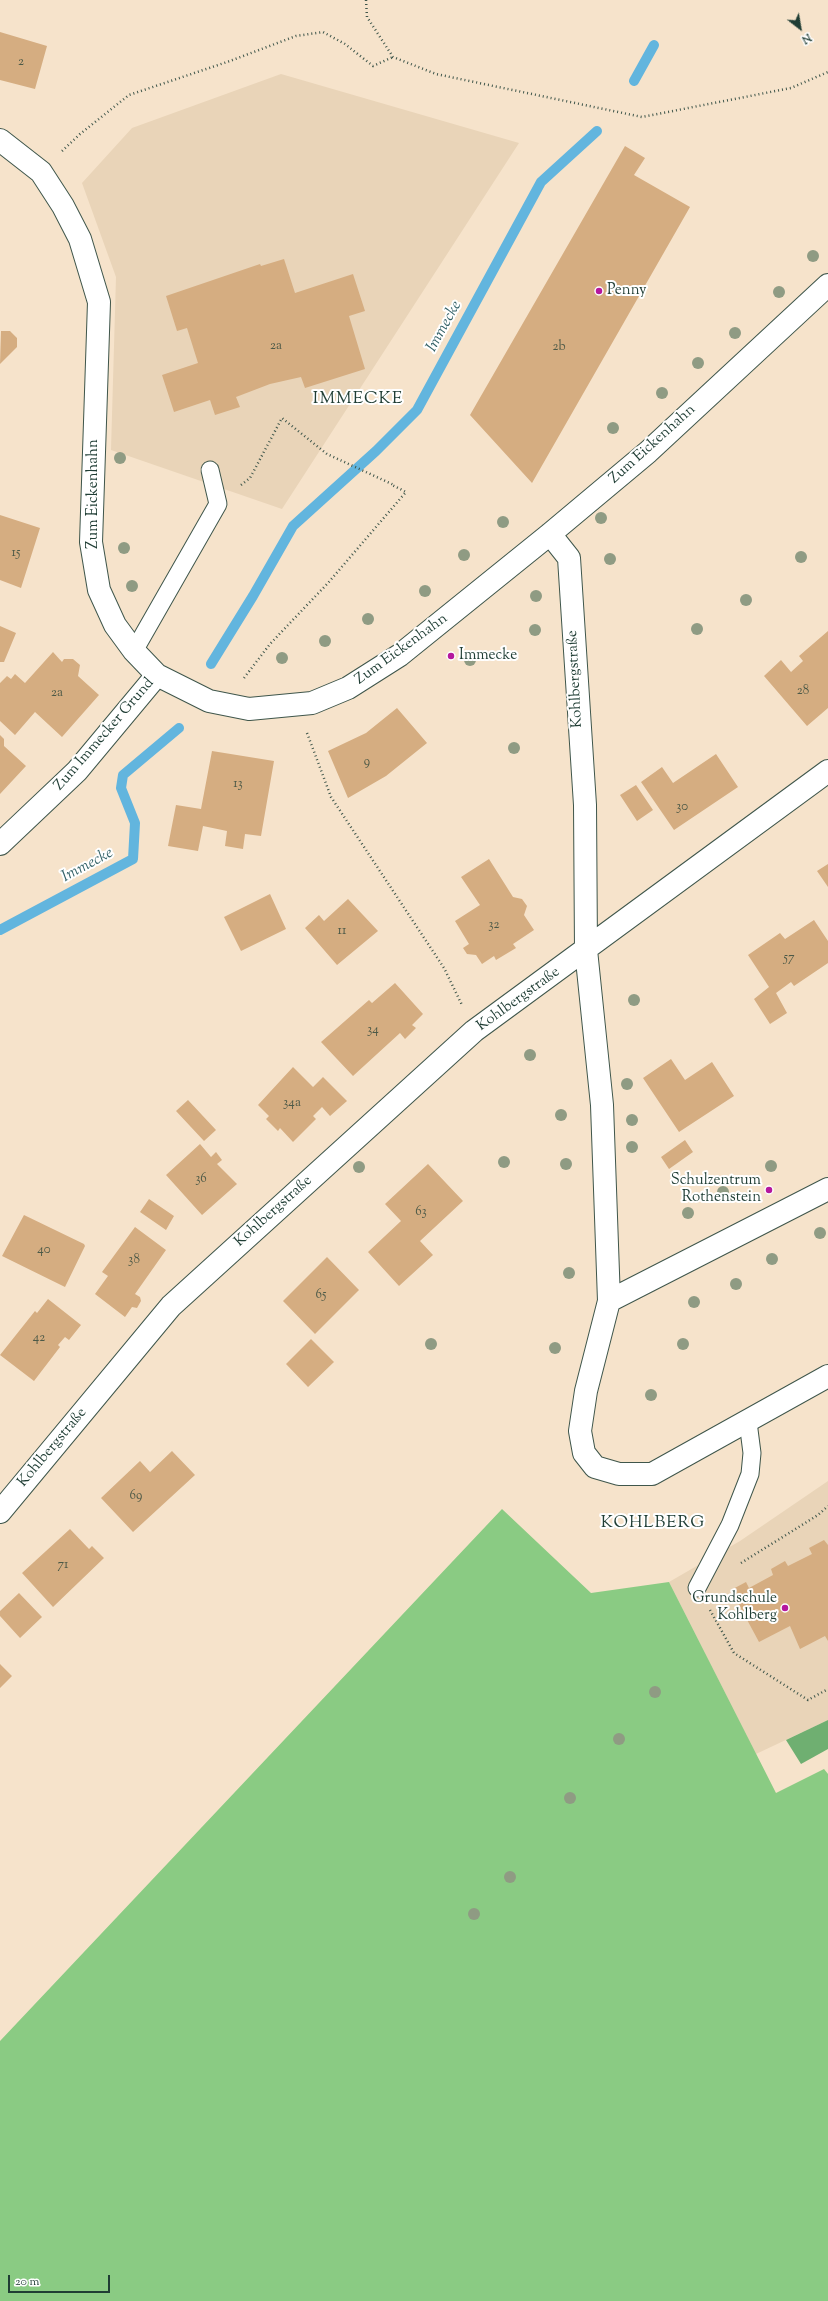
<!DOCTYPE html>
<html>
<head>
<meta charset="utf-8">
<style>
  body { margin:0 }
  #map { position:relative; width:828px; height:2301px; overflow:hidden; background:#f6e3cb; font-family:"Sorts Mill Goudy",serif }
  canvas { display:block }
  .north { position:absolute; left:780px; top:8px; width:40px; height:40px; -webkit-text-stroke:3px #fff; paint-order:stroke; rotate:149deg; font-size:11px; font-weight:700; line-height:16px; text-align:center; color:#1f3d34 }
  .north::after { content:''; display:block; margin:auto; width:14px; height:18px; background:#1f3d34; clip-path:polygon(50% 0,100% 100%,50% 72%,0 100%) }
  .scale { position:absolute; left:8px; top:2275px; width:102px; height:18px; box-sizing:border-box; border:2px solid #1f3d34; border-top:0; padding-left:5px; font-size:12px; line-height:14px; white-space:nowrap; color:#1f3d34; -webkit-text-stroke:3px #fff; paint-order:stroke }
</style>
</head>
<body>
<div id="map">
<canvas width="828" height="2301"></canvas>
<div class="north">N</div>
<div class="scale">20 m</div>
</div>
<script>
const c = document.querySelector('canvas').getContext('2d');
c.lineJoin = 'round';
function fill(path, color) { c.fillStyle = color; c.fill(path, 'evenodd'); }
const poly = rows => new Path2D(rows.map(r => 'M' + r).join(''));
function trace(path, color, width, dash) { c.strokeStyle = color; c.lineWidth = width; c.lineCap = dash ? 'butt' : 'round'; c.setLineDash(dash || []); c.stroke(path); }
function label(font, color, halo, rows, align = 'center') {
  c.font = font + ' "Sorts Mill Goudy",serif'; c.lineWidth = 4; c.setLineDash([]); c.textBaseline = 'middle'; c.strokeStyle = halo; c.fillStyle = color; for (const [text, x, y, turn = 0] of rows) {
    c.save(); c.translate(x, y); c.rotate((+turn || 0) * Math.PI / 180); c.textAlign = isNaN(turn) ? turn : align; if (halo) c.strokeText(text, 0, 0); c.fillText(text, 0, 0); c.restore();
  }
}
const built = poly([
  [281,74,519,143,282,509,111,450,116,277,82,183,132,128],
  [828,1481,828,1720,756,1754,669,1582,740,1541]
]);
const green = poly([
  [502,1509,591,1593,669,1582,776,1793,824,1769,828,1774,828,2301,0,2301,0,2041]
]);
const forest = poly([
  [828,1720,828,1749,801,1764,786,1740]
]);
const stream = poly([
  [634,81,654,45],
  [211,664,253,596,293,526,376,451,417,410,541,182,597,131],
  [0,930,133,859,135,823,121,788,123,775,179,728]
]);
const building = poly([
  [0,32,47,46,35,89,0,80],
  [625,146,645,158,634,175,690,207,532,483,470,415],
  [284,259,295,293,353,274,365,311,349,316,365,369,305,388,301,377,270,384,236,397,240,407,215,415,210,400,174,412,162,375,198,363,187,328,177,331,166,296,260,264,261,266],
  [1,331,10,331,17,338,17,347,0,364],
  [0,515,40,528,21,588,0,580],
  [0,626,16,633,4,662,0,662],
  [828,631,828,708,807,726,764,676,781,660,791,672,803,661,799,656],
  [53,652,62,662,64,659,73,659,80,665,78,676,99,695,62,737,35,712,15,735,0,721,0,683,7,676,11,679,15,674,25,683],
  [397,708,427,743,386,776,348,798,328,751,366,733],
  [0,735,4,739,4,746,26,766,0,794],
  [212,751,274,761,261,836,245,834,243,849,225,846,227,831,203,826,198,851,168,846,176,805,201,809],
  [716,754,738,787,674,830,641,782,662,767,673,783],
  [636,785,653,810,637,821,620,795],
  [489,859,513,897,522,899,527,906,524,915,534,930,513,944,516,948,496,960,494,956,482,964,476,955,467,954,463,948,469,944,455,921,480,905,461,877],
  [828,864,828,887,817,871],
  [270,894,286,929,241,951,224,917],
  [348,899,378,931,337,965,305,928,319,915,324,921],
  [814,920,828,941,828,963,794,986,791,982,776,993,787,1013,770,1024,754,999,769,987,748,955,780,933,785,939],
  [395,983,423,1014,412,1025,416,1028,405,1039,400,1033,353,1076,321,1042,369,1000,372,1003],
  [671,1059,685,1080,712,1062,734,1096,679,1132,643,1078],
  [293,1067,313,1087,323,1077,347,1101,330,1116,322,1107,313,1116,316,1119,293,1142,280,1128,278,1131,266,1119,269,1116,258,1105],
  [188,1100,216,1130,204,1141,176,1111],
  [685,1140,693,1152,669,1169,661,1157],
  [200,1144,211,1157,216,1152,222,1160,217,1164,237,1184,202,1215,166,1175],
  [428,1164,463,1201,420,1241,433,1255,399,1286,368,1252,401,1221,385,1204],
  [149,1199,174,1216,166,1230,140,1212],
  [24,1215,84,1244,85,1246,65,1287,2,1256],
  [135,1227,166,1250,135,1294,140,1297,141,1301,137,1308,132,1307,125,1317,95,1294,108,1276,102,1272],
  [327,1257,359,1290,315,1334,283,1301],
  [48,1299,81,1325,69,1340,65,1337,58,1345,60,1347,34,1381,0,1355,35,1311,37,1313],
  [311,1339,334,1362,308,1387,286,1364],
  [172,1451,195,1475,133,1532,101,1498,140,1461,150,1472],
  [70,1529,89,1549,92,1546,104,1558,53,1607,22,1573],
  [824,1540,828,1545,828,1641,825,1636,800,1649,790,1626,759,1642,731,1590,746,1582,749,1588,773,1575,771,1569,785,1561,788,1566,812,1554,809,1548],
  [19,1593,42,1617,20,1638,0,1616,0,1611],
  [0,1664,12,1676,0,1688]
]);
const path = poly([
  [366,0,367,17,393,57,436,74,642,117,791,88,828,72],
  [62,151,80,134,129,95,230,61,296,36,323,32,345,44,373,66,393,57],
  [241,485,250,478,282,418,327,454,394,485],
  [244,678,270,644,328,583,406,492,392,485],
  [307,733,331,797,444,968,462,1005],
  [741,1563,818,1515,828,1506],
  [710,1610,734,1653,808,1700,828,1689]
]);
const service = poly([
  [134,651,218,504,210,470],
  [697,1588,730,1525,750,1474,752,1453,748,1422]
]);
const minor = poly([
  [0,140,41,172,63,206,80,239,99,302,91,542,99,590,115,625,134,651,157,675,209,701,249,709,312,703,348,688,400,655,550,534,648,452,828,285],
  [550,534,569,558,585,805,586,950,602,1105,609,1301,586,1391,580,1431,584,1453,595,1467,619,1474,652,1474,828,1376],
  [0,844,77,771,157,675],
  [609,1301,828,1189],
  [0,1512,171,1306,474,1031,828,771]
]);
const trees = [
  [813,256],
  [779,292],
  [735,333],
  [698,363],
  [662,393],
  [613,428],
  [120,458],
  [601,518],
  [503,522],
  [124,548],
  [464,555],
  [801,557],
  [610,559],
  [132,586],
  [425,591],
  [536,596],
  [746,600],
  [368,619],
  [697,629],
  [535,630],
  [325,641],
  [282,658],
  [470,660],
  [514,748],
  [634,1000],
  [530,1055],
  [627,1084],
  [561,1115],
  [632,1120],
  [632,1147],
  [504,1162],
  [566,1164],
  [771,1166],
  [359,1167],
  [723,1192],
  [688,1213],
  [820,1233],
  [772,1259],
  [569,1273],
  [736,1284],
  [694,1302],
  [431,1344],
  [683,1344],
  [555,1348],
  [651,1395],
  [655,1692],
  [619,1739],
  [570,1798],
  [510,1877],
  [474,1914]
];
const markers = [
  [599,291,4,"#b5179e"],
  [451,656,4,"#b5179e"],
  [769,1190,4,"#b5179e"],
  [785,1608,4,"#b5179e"]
];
const numberNames = [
  ["2",21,63],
  ["2a",276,347],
  ["2b",559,348],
  ["15",16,554],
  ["28",803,692],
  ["2a",57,694],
  ["9",367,763],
  ["13",238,785],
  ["30",682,808],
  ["32",494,926],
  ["11",342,932],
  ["57",789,959],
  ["34",373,1031],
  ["34a",292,1104],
  ["36",201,1180],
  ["63",421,1213],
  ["40",44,1251],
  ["38",134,1261],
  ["65",321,1296],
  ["42",39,1339],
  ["69",136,1497],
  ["71",63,1566]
];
const poiNames = [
  ["Penny",607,291],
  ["Immecke",459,656],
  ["Schulzentrum",761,1181,"right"],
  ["Rothenstein",761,1198,"right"],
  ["Grundschule",777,1599,"right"],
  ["Kohlberg",777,1616,"right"]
];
const streetNames = [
  ["Zum Eickenhahn",653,445,-42],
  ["Zum Eickenhahn",94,494,-90],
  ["Zum Eickenhahn",402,650,-36],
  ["Kohlbergstraße",576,679,-93],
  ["Zum Immecker Grund",105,735,-49],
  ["Kohlbergstraße",519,1000,-36],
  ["Kohlbergstraße",274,1212,-42],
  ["Kohlbergstraße",53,1448,-50]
];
const waterNames = [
  ["Immecke",445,327,-61],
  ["Immecke",88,866,-28]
];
const quarterNames = [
  ["IMMECKE",358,400],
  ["KOHLBERG",653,1524]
];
fill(built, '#e9d4b8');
fill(green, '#8acb83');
fill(forest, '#6faf71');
trace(stream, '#62b5de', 10);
fill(building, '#d5ad81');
trace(service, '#3f564b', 19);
trace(minor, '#3f564b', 24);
trace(path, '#3f564b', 2.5, [1, 3]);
trace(service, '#fff', 17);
trace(minor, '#fff', 22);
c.fillStyle = '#8f9b83';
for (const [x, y] of trees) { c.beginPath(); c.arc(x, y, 6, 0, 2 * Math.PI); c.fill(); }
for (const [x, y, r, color] of markers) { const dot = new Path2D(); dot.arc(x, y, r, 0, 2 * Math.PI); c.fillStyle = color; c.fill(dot); trace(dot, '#fff', 1.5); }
label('13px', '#4c5947', null, numberNames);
label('15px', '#1f3d34', '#fff', poiNames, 'left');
label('15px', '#1f3d34', '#fff', streetNames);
label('italic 16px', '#336167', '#fff', waterNames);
c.letterSpacing = '1px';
label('17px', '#1f3d34', '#fff', quarterNames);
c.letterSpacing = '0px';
</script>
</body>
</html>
